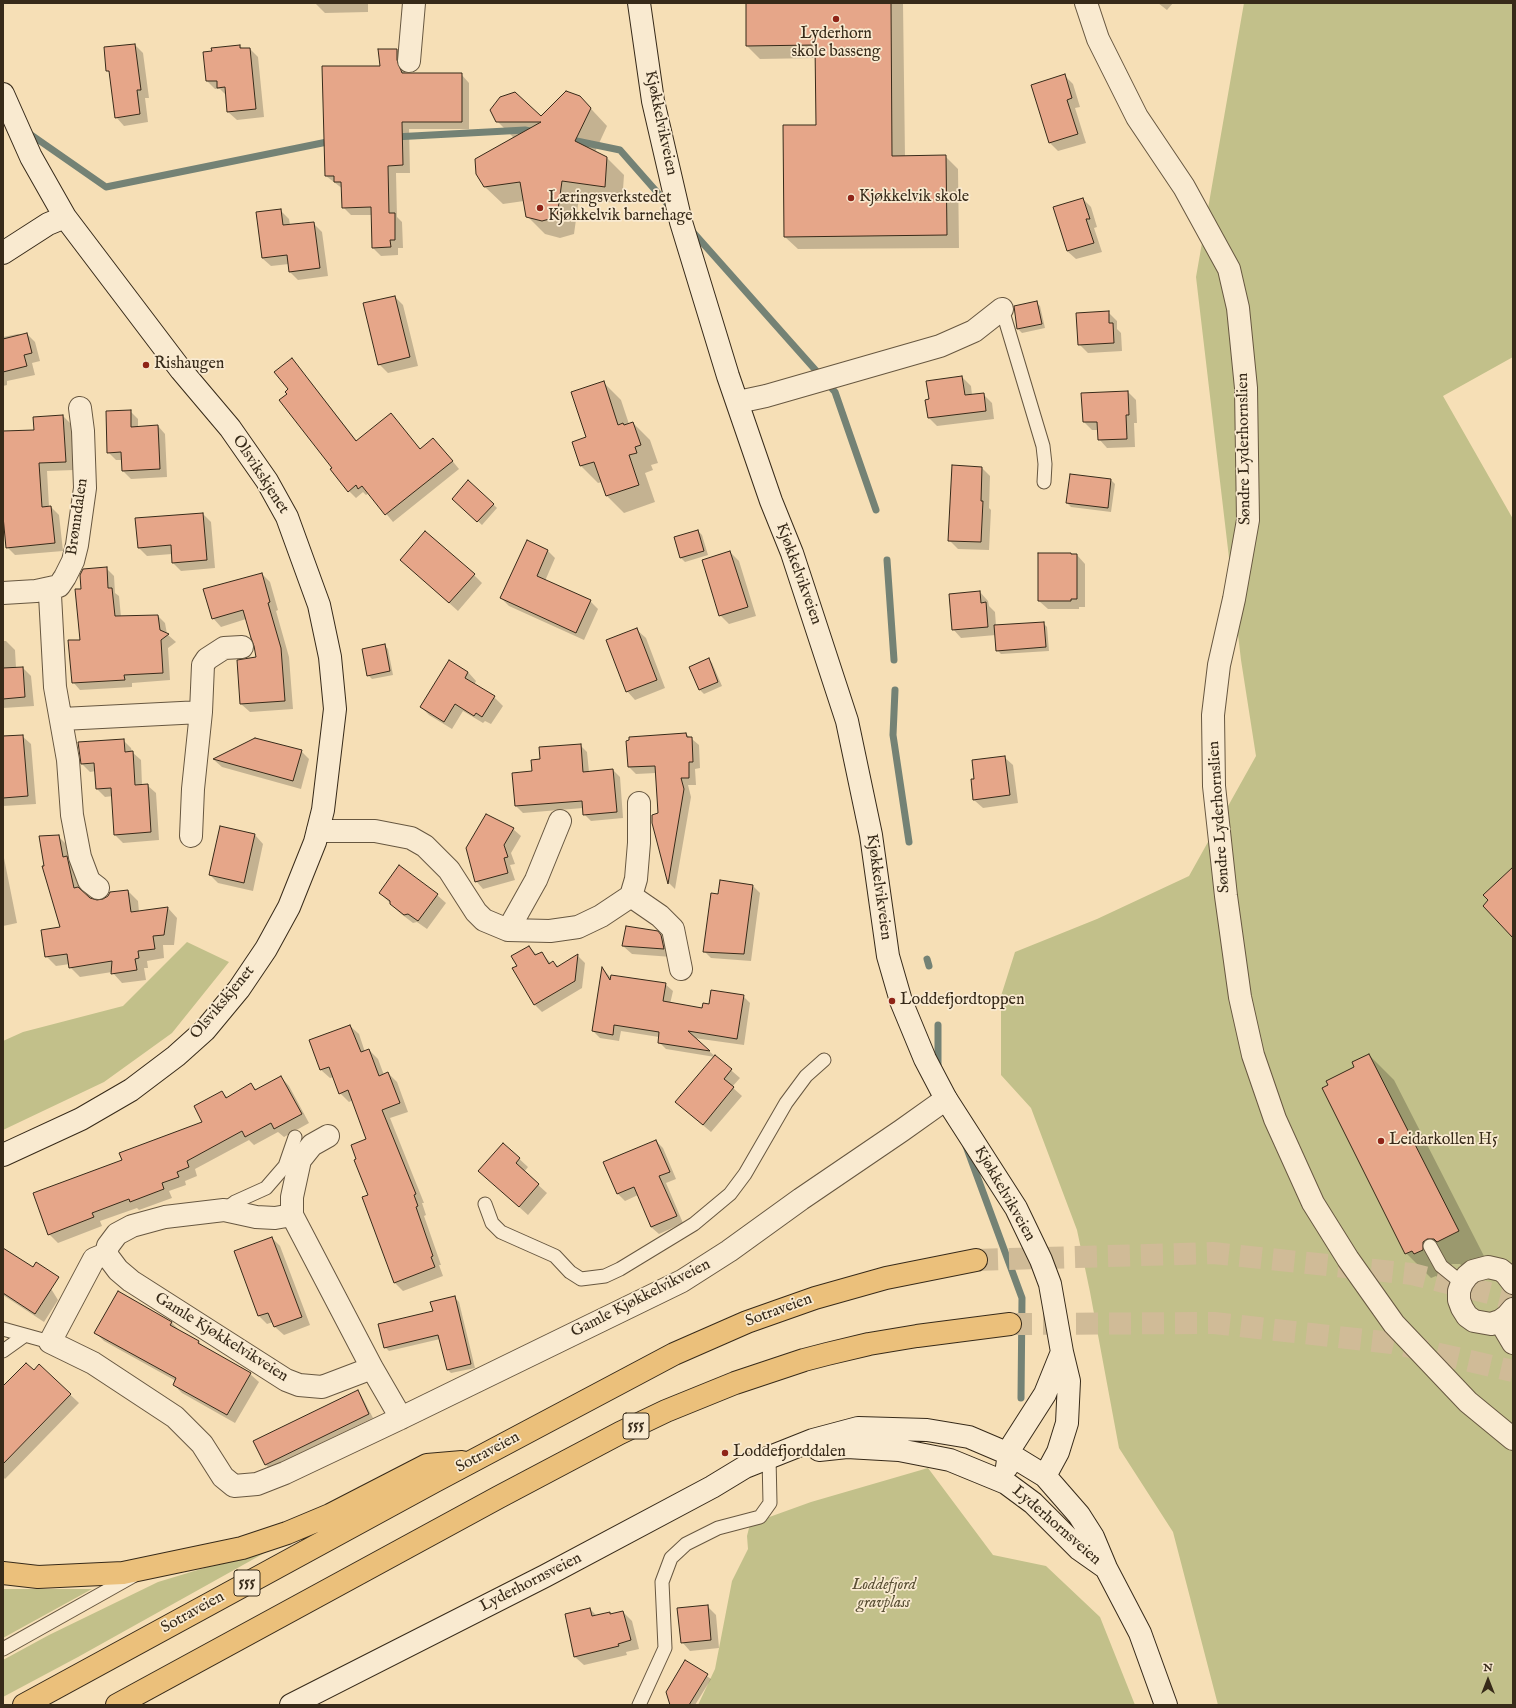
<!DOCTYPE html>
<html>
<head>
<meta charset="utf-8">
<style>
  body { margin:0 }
  #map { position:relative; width:1516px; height:1708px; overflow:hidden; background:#f6dfb6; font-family:"IM FELL English",serif }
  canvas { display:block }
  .frame { position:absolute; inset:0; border:4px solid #372a19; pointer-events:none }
  .north { position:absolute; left:1468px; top:1660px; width:40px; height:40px; -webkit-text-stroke:3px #f9ead0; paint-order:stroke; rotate:0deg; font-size:11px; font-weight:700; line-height:16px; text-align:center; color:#372a19 }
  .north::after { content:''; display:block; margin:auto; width:14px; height:18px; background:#372a19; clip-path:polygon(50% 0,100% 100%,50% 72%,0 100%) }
</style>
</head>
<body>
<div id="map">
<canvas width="1516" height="1708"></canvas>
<div class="frame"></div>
<div class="north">N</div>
</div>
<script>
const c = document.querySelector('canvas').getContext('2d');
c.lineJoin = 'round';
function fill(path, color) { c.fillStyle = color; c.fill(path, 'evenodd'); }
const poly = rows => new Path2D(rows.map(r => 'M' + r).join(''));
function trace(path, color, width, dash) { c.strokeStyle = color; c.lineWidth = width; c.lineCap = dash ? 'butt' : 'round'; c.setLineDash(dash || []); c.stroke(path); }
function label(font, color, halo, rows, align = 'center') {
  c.font = font + ' "IM FELL English",serif'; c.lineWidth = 3.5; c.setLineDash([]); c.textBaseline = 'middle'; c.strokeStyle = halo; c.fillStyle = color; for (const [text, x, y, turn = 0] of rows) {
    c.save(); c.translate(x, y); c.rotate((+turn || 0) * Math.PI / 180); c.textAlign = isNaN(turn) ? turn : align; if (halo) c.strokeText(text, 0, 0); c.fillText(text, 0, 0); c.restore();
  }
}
const green = poly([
  [1244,3,1513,3,1513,357,1443,396,1513,519,1513,1705,1218,1705,1173,1532,1119,1448,1090,1292,1077,1230,1031,1108,1001,1075,1001,996,1015,952,1097,919,1189,876,1256,756,1241,660,1196,277],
  [187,942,229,962,172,1033,104,1082,3,1130,3,1041,23,1032,123,1006],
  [928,1468,993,1555,1046,1566,1100,1617,1135,1705,698,1705,715,1669,732,1581,748,1549,747,1536,750,1524,811,1502],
  [277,1546,78,1657,3,1697,3,1660,49,1635,158,1582],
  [3,1589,92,1589,3,1638]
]);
const shadow = poly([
  [315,3,368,3,368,12,325,13],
  [747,3,903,3,905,157,945,156,958,169,959,248,798,249,785,237,817,126,816,58,760,59,747,46],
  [1158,3,1173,3,1167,10],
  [135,45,143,53,149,98,145,98,148,122,124,126,116,117,110,73,107,70],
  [240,46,243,49,250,49,258,57,264,117,237,120,228,112,227,96,220,89,215,89,207,81],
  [379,50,397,50,405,58,404,69,406,74,461,74,469,83,469,129,409,129,410,173,396,173,397,217,402,222,403,248,398,248,398,255,381,256,373,248,372,215,351,215,343,207,343,189,326,176,381,67],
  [1064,75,1073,84,1080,107,1075,108,1086,143,1058,151,1050,143,1032,85],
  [580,97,607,126,595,152,607,158,624,175,622,204,579,198,574,234,560,238,545,234,527,216,524,201,503,204,485,187,514,138,497,121,541,118],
  [1083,199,1091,207,1097,227,1094,228,1102,252,1076,259,1067,251,1054,208],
  [280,210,289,219,290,225,313,223,322,232,328,276,298,280,289,271,289,264,271,266,262,258],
  [395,297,403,305,418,366,388,373,379,364],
  [1036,303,1040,306,1045,328,1022,333,1018,329,1015,307],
  [1108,312,1117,321,1117,329,1121,333,1122,351,1088,353,1079,344],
  [18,334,20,335,27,334,35,342,40,361,32,363,35,375,7,381,7,385,3,386,3,337],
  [292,359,357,441,391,414,421,450,441,447,459,469,393,522,369,493,366,495,363,492,356,498,349,491,333,468,288,394],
  [962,377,971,386,972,395,983,394,992,403,994,419,937,426,929,418,930,400],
  [603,382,621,400,629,424,633,423,650,440,658,463,651,465,653,470,645,473,655,502,624,513,607,496,602,482,598,483,581,466],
  [1128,392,1136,400,1137,423,1134,423,1135,447,1107,448,1099,439,1098,430,1092,430,1084,422],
  [130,411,138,419,138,427,158,426,165,434,167,477,131,479,123,471,122,460,116,460,108,452],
  [63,416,71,424,74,470,47,471,49,507,51,507,59,515,63,551,15,555,7,547,3,501,3,432,35,431],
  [982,468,990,476,989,508,991,510,989,550,958,549,950,541],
  [1071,475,1111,480,1115,484,1111,512,1071,507,1067,503],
  [454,499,493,504,497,508,482,525],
  [203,514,211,522,215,568,181,571,173,563,172,554,147,556,138,547],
  [698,531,702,535,708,555,685,562,681,558],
  [528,542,548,551,555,558,545,581,590,601,598,609,584,640,509,606,501,598],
  [730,552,739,561,756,616,729,624,720,615],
  [1072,555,1077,555,1085,564,1085,607,1079,607,1079,609,1048,609,1039,601],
  [401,560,474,575,482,583,458,611],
  [106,568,114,576,115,593,119,596,121,617,158,616,165,623,167,634,176,642,168,648,170,680,132,683,132,687,80,690,73,682,81,641,82,590],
  [262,574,270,582,278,610,276,611,289,657,293,709,250,712,241,704,238,661,257,658,255,646,246,619,221,627,213,618],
  [980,592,988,601,989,606,995,612,996,626,1043,623,1047,627,1049,651,1001,654,997,650,996,635,961,638,953,629],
  [637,630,646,638,665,688,635,700,627,691],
  [3,641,6,641,15,650,16,668,23,668,31,676,34,706,3,708],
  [384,645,388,649,393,675,372,679,368,675],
  [708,659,712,663,722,686,704,694,700,690,690,667],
  [468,672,476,681,474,685,494,697,503,706,491,724,485,721,483,723,463,711,452,729,429,715,421,707],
  [686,734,699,745,700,768,695,769,696,785,688,785,691,797,675,889,669,883,652,823,659,814,656,773,636,774,629,767],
  [22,736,31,744,36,804,3,806,3,737],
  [255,739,301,751,309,759,301,789,222,767,214,760],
  [123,740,131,748,132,752,141,760,142,785,147,785,156,793,159,840,123,843,115,835,113,796,105,797,97,789,96,771,90,772,82,764],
  [580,745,587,752,589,772,613,770,620,777,623,818,591,821,584,814,583,808,523,813,516,806,513,774,533,772,541,760],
  [1004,757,1013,765,1018,803,983,808,974,800,975,779],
  [513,829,521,836,511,853,515,864,510,865,515,880,483,889,476,881],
  [255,835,263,844,253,891,218,883,210,875],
  [58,836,68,846,77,868,82,892,90,899,96,901,103,901,128,891,138,901,139,912,168,908,177,918,174,945,163,945,164,958,147,961,148,968,144,968,146,980,122,983,112,972,80,977,70,967,70,964,56,966,46,956,62,928,45,867],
  [3,853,17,923,3,926],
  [721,881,753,886,760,893,751,961,711,958,704,951,719,895],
  [380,893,437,895,446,903,427,929,417,922,413,923,400,913],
  [657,932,670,945,672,957,632,954,623,946],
  [529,947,536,954,541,953,551,963,553,962,559,967,578,956,585,963,582,988,542,1012,534,1004,518,966],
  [603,969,611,978,665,984,673,991,670,1004,703,1009,709,1005,743,996,750,1003,744,1045,694,1038,740,1078,732,1087,742,1096,711,1132,685,1110,715,1057,666,1049,659,1042,659,1037,621,1031,619,1041,600,1038,593,1031],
  [350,1026,359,1034,365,1052,369,1050,378,1059,384,1075,388,1073,397,1082,408,1112,390,1118,424,1203,422,1203,426,1215,424,1216,441,1265,439,1265,443,1276,403,1291,394,1282,369,1195,368,1140,353,1100,349,1102,340,1093,334,1077,330,1078,321,1070,310,1041],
  [1369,1055,1394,1080,1484,1256,1463,1267,1460,1264,1452,1264,1448,1268,1448,1275,1440,1279,1436,1276,1431,1278,1406,1253,1356,1068],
  [281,1077,289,1086,309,1123,284,1137,278,1132,254,1145,249,1140,195,1169,197,1176,185,1181,186,1185,169,1191,172,1198,139,1210,137,1208,100,1221,102,1226,58,1243,49,1234,123,1161,204,1123,222,1092,228,1098,251,1085,257,1090],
  [656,1141,663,1148,676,1179,666,1183,683,1223,659,1234,651,1227,638,1195,625,1201,618,1194,605,1163],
  [503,1144,528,1167,524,1172,547,1193,528,1215,479,1171],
  [272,1238,280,1246,310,1325,284,1335,275,1327,273,1322,267,1324,259,1316,235,1252],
  [3,1249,45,1279,58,1300,44,1322,3,1295],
  [118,1292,172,1323,180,1331,199,1342,206,1349,250,1374,259,1382,235,1423,182,1393,174,1385,176,1381,104,1341,96,1333],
  [455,1298,459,1302,475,1368,451,1373,447,1369,440,1339,389,1351,385,1347],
  [39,1365,79,1403,5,1479,3,1477,3,1388,34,1371],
  [357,1391,361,1395,373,1418,269,1468,265,1464],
  [708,1607,716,1615,719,1648,690,1651,682,1642],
  [590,1609,597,1616,609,1613,611,1615,623,1612,632,1621,639,1649,626,1652,627,1655,584,1665,575,1657,566,1615],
  [686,1662,711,1679,695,1705,671,1705]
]);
const stream = poly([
  [27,132,106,187,332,141],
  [394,137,525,130,535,132],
  [567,139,620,150,671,208],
  [692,231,835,392,876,510],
  [887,560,894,660],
  [895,690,893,735,909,842],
  [927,959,929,966],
  [938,1025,938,1069],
  [966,1146,1022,1298,1021,1398]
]);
const building = poly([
  [746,3,891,3,892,156,946,155,947,235,784,237,783,125,816,125,815,45,746,46,746,3],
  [135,44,141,90,137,90,140,114,115,118,109,71,106,71,104,47,135,44],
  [240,45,240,48,250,48,256,109,227,112,225,87,217,88,217,81,206,81,203,52,212,51,211,48,240,45],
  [378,49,397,49,397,60,402,73,462,73,462,122,402,122,403,165,388,166,389,213,395,213,395,240,390,240,391,247,372,248,371,207,342,208,341,182,334,182,334,176,325,176,322,66,380,66,378,49],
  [1065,74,1072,98,1067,100,1078,134,1049,143,1031,85,1065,74],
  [566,91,580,96,591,108,575,141,607,157,605,187,562,181,557,217,542,221,526,217,520,182,484,187,476,174,475,159,541,122,496,122,490,110,500,97,515,92,541,116,566,91],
  [1083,198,1090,219,1086,219,1094,243,1067,251,1053,207,1083,198],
  [281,209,283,225,314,222,320,268,289,272,287,255,262,258,256,212,281,209],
  [395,296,410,357,378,365,363,303,395,296],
  [1037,301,1042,324,1017,329,1014,306,1037,301],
  [1109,311,1109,323,1113,323,1114,343,1078,345,1076,313,1109,311],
  [27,333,32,353,24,355,27,366,3,372,3,339,27,333],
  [292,358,356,441,391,413,420,449,433,438,453,461,385,515,362,486,358,489,356,485,348,492,330,469,332,468,279,400,287,394,285,392,288,389,274,372,292,358],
  [962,376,965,395,984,393,986,411,928,418,925,400,929,399,926,381,962,376],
  [604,381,618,425,623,423,624,425,633,422,641,445,635,447,637,453,629,455,639,485,606,496,594,462,580,466,572,442,586,437,571,392,604,381],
  [1128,391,1129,415,1126,415,1127,439,1098,440,1097,422,1083,422,1081,393,1128,391],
  [131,410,131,427,158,425,160,469,122,471,121,452,107,453,106,411,131,410],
  [63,415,66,462,39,463,42,507,51,506,55,543,6,548,3,516,3,431,34,430,33,417,63,415],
  [952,465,982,467,981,501,983,501,981,542,948,541,952,465],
  [1070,474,1111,479,1108,508,1066,503,1070,474],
  [468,480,494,504,477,522,452,499,468,480],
  [203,513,207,560,172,563,171,545,138,548,135,518,203,513],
  [698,530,704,551,680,558,674,537,698,530],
  [425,531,475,574,449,603,400,560,425,531],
  [527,540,548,550,537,576,591,600,576,633,500,598,527,540],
  [730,551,748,607,719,616,702,560,730,551],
  [1038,553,1071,553,1071,554,1077,554,1077,599,1071,599,1071,601,1038,601,1038,553],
  [107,567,108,588,112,588,115,616,158,615,160,630,169,634,161,640,163,673,124,675,125,680,72,683,68,640,80,640,75,589,81,589,80,575,83,569,107,567],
  [262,573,270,602,268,603,281,648,285,701,240,704,237,660,256,657,254,646,251,638,243,610,212,619,203,589,262,573],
  [980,591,981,603,986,602,988,627,952,630,949,594,980,591],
  [1044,622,1046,647,996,651,994,625,1044,622],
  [637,628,657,680,626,692,606,640,637,628],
  [385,644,390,671,367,676,362,649,385,644],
  [709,658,718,682,699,690,689,667,709,658],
  [449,660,468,672,465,678,495,696,482,717,476,713,474,716,455,704,444,722,420,707,449,660],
  [23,667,25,697,3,699,3,668,23,667],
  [686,733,687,737,692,737,693,762,689,762,689,778,681,778,684,789,668,884,652,823,652,815,658,813,655,766,628,767,626,741,629,740,629,737,686,733],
  [23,735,28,796,3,798,3,736,23,735],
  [255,738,302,750,293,781,213,759,255,738],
  [124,739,125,752,133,751,135,785,148,784,151,832,114,835,111,788,96,789,94,763,81,764,78,742,124,739],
  [581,744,583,772,613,769,617,812,583,815,582,801,515,806,512,773,532,771,531,760,540,759,539,747,581,744],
  [1005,756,1010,795,973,800,971,779,974,779,972,760,1005,756],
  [486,814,514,828,504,845,508,857,504,858,508,873,475,882,466,848,486,814],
  [220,826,255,834,244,883,209,875,220,826],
  [59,835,63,857,67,856,74,888,78,887,90,898,97,900,103,899,108,896,110,892,128,890,131,912,168,907,164,935,153,936,155,949,138,951,139,958,135,959,137,970,111,974,112,961,69,968,67,954,45,957,41,930,60,927,42,866,44,866,39,836,59,835],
  [399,865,438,894,418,921,408,914,404,915,390,904,390,901,379,893,399,865],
  [1513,867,1513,938,1483,906,1488,900,1483,895,1513,867],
  [720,880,753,885,744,954,703,952,711,893,718,894,720,880],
  [626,926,658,931,661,935,664,949,622,946,626,926],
  [529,946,535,955,542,952,549,964,553,961,557,967,578,954,575,981,534,1005,512,968,517,966,511,956,529,946],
  [602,967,610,980,611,975,666,983,663,1001,702,1008,703,1003,709,1004,711,990,744,995,737,1039,688,1031,710,1051,658,1043,659,1032,614,1025,613,1035,592,1031,602,967],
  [350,1025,361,1052,369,1049,379,1076,388,1072,400,1103,382,1110,416,1194,414,1195,418,1206,416,1207,433,1256,431,1257,435,1267,394,1283,362,1197,368,1195,354,1160,356,1159,351,1145,366,1139,348,1090,339,1094,329,1067,320,1070,309,1040,350,1025],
  [1369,1054,1459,1231,1437,1242,1434,1239,1427,1239,1423,1242,1423,1250,1414,1254,1412,1251,1405,1254,1322,1088,1328,1085,1326,1081,1354,1067,1352,1062,1369,1054],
  [715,1055,732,1069,724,1079,734,1087,703,1125,675,1102,715,1055],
  [281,1076,302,1114,274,1129,271,1123,245,1137,242,1131,187,1161,189,1167,177,1172,179,1177,162,1183,164,1189,130,1202,129,1199,92,1213,94,1217,48,1235,33,1193,122,1160,119,1153,202,1122,194,1106,222,1091,226,1098,251,1083,255,1090,281,1076],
  [656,1140,670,1172,659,1176,677,1216,651,1227,634,1187,617,1194,603,1162,656,1140],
  [503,1143,520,1158,516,1163,539,1184,519,1207,478,1171,503,1143],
  [272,1237,302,1317,274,1327,268,1313,258,1316,234,1251,272,1237],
  [3,1248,33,1267,36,1262,59,1277,35,1314,3,1293,3,1248],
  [118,1291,172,1322,170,1325,199,1341,198,1343,251,1373,227,1415,173,1385,176,1378,94,1333,118,1291],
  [455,1296,471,1364,447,1370,438,1335,384,1348,378,1324,433,1311,430,1302,455,1296],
  [26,1363,34,1370,39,1364,71,1394,3,1464,3,1386,26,1363],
  [358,1390,369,1414,265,1465,253,1441,358,1390],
  [708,1605,711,1640,681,1643,677,1608,708,1605],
  [590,1608,592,1616,610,1612,610,1614,623,1611,631,1640,618,1644,619,1646,574,1657,565,1614,590,1608],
  [685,1660,708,1674,689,1705,670,1705,666,1692,685,1660]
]);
const highwayTunnel = poly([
  [976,1260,1213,1253,1412,1274,1513,1299],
  [1010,1324,1214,1323,1392,1343,1513,1371]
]);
const lane = poly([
  [1002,309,1043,446,1045,464,1044,482],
  [485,1204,492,1223,501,1232,555,1256,570,1272,581,1279,605,1276,620,1269,694,1224,730,1194,745,1174,786,1103,806,1076,824,1060],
  [224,1210,235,1202,266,1188,285,1166,295,1137],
  [1430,1246,1441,1266,1462,1283],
  [3,1329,50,1342],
  [3,1351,24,1336],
  [3,1649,133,1576],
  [639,1705,665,1648,662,1582,671,1558,686,1544,718,1528,760,1517,770,1503,769,1457]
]);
const street = poly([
  [1086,3,1098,39,1137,117,1184,187,1229,269,1238,308,1246,388,1248,520,1234,599,1219,665,1213,715,1214,786,1226,896,1240,997,1253,1055,1275,1119,1313,1203,1348,1259,1394,1324,1468,1402,1513,1439],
  [409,61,414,3],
  [738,402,766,396,940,346,974,331,1002,309],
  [48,589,50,595,55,687,68,760,72,815,80,857,89,881,98,888],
  [3,593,36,591,59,586,65,577,73,561,77,545,85,488,83,431,80,408],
  [201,712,203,665,207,659,224,648,242,647],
  [62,719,201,712,193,789,191,836],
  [318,831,375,831,411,838,425,846,449,870,476,912,484,920,508,930,550,931,578,927,601,916,631,896,660,916,673,929,681,969],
  [631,896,636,879,639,843,639,803],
  [508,930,536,880,560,821],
  [328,1136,312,1145,300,1160,292,1197,292,1215,372,1368,401,1418],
  [292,1215,275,1218,256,1217,224,1210,165,1217,132,1226,117,1234,108,1246,106,1254,118,1270,131,1281,286,1380,299,1385,322,1387,372,1368],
  [106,1254,94,1259,50,1342,93,1363,175,1417,202,1444,223,1477,234,1486,257,1484,285,1473,401,1418,682,1281,729,1251,801,1199,901,1131,946,1099],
  [1513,1283,1506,1274,1501,1270,1488,1267,1473,1271,1467,1276,1462,1283,1459,1291,1459,1300,1462,1308,1467,1316,1474,1321,1491,1324,1500,1321,1507,1316,1513,1309],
  [1500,1321,1513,1343]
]);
const secondary = poly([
  [639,3,653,101,681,222,728,376,771,501,792,553,847,721,871,835,888,956,901,1001,925,1059,946,1099,1016,1208,1041,1260,1050,1284,1062,1352,1069,1381,1067,1423,1058,1452,1045,1476],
  [3,94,31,157,65,217,181,370,230,428,267,481,287,517,319,605,330,657,335,709,323,810,315,842,289,907,266,949,239,989,205,1030,176,1056,131,1090,81,1119,3,1155],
  [3,253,48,224,65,217],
  [819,1450,847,1447,899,1450,950,1460,1006,1483,1033,1503,1079,1549,1106,1568],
  [1007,1467,1009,1454,1013,1444,1045,1394,1062,1352],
  [291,1705,545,1576,712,1487,745,1467,813,1440,858,1428,927,1430,969,1437,1009,1454,1045,1476,1079,1515,1093,1537,1106,1568,1140,1633,1166,1705]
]);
const highway = poly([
  [3,1573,38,1577,123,1573,242,1548,287,1533,330,1515,427,1465,462,1462],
  [24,1705,435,1481,674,1354,747,1322,815,1298,886,1278,976,1260],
  [117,1705,499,1497,620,1433,666,1411,735,1383,804,1360,827,1354,869,1344,917,1336,1010,1324]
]);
const markers = [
  [836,19,4,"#8f2418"],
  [851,198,4,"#8f2418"],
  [540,208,4,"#8f2418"],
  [146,365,4,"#8f2418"],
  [892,1001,4,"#8f2418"],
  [1381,1141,4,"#8f2418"],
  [725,1453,4,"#8f2418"]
];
const shields = [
  [636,1426,26],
  [247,1583,26]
];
const shieldNames = [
  ["555",636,1426],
  ["555",247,1583]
];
const poiNames = [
  ["Lyderhorn",836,35,"center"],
  ["skole basseng",836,53,"center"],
  ["Kjøkkelvik skole",859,198],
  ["Læringsverkstedet",548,199],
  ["Kjøkkelvik barnehage",548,217],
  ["Rishaugen",154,365],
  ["Loddefjordtoppen",900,1001],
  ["Leidarkollen H5",1389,1141],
  ["Loddefjorddalen",733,1453]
];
const streetNames = [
  ["Kjøkkelvikveien",660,123,78],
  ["Søndre Lyderhornslien",1245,449,-91],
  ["Olsvikskjenet",260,475,57],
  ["Brønndalen",78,517,-82],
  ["Kjøkkelvikveien",798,574,70],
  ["Søndre Lyderhornslien",1220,817,-94],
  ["Kjøkkelvikveien",878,887,82],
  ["Olsvikskjenet",223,1003,-50],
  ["Kjøkkelvikveien",1004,1194,60],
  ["Gamle Kjøkkelvikveien",641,1299,-27],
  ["Sotraveien",779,1311,-20],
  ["Gamle Kjøkkelvikveien",221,1338,32],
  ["Sotraveien",488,1453,-28],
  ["Lyderhornsveien",1056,1526,41],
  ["Lyderhornsveien",531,1583,-27],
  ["Sotraveien",193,1613,-29]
];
const parkNames = [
  ["Loddefjord",884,1586],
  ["gravplass",884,1604]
];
fill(green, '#c2c08a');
fill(shadow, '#0003');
trace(stream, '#748275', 7);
fill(building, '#e6a689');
trace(building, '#372a19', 1);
trace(highwayTunnel, '#d0bb97', 22, [22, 11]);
trace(lane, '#675740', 15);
trace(street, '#675740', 24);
trace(secondary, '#372a19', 24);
trace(highway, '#372a19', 24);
trace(lane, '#f9ead0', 13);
trace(street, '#f9ead0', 22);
trace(secondary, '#f9ead0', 22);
trace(highway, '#ebc07b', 22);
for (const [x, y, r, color] of markers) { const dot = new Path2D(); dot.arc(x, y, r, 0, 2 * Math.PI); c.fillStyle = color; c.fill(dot); trace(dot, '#f9ead0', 1.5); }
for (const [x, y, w] of shields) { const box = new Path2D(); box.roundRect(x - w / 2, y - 13, w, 26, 3); c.fillStyle = '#f9ead0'; c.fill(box); trace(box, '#372a19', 1); }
label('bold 15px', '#372a19', null, shieldNames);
label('16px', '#372a19', '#f9ead0', poiNames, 'left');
label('16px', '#372a19', '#f9ead0', streetNames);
label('italic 16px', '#5a5035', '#f9ead0', parkNames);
</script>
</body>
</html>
